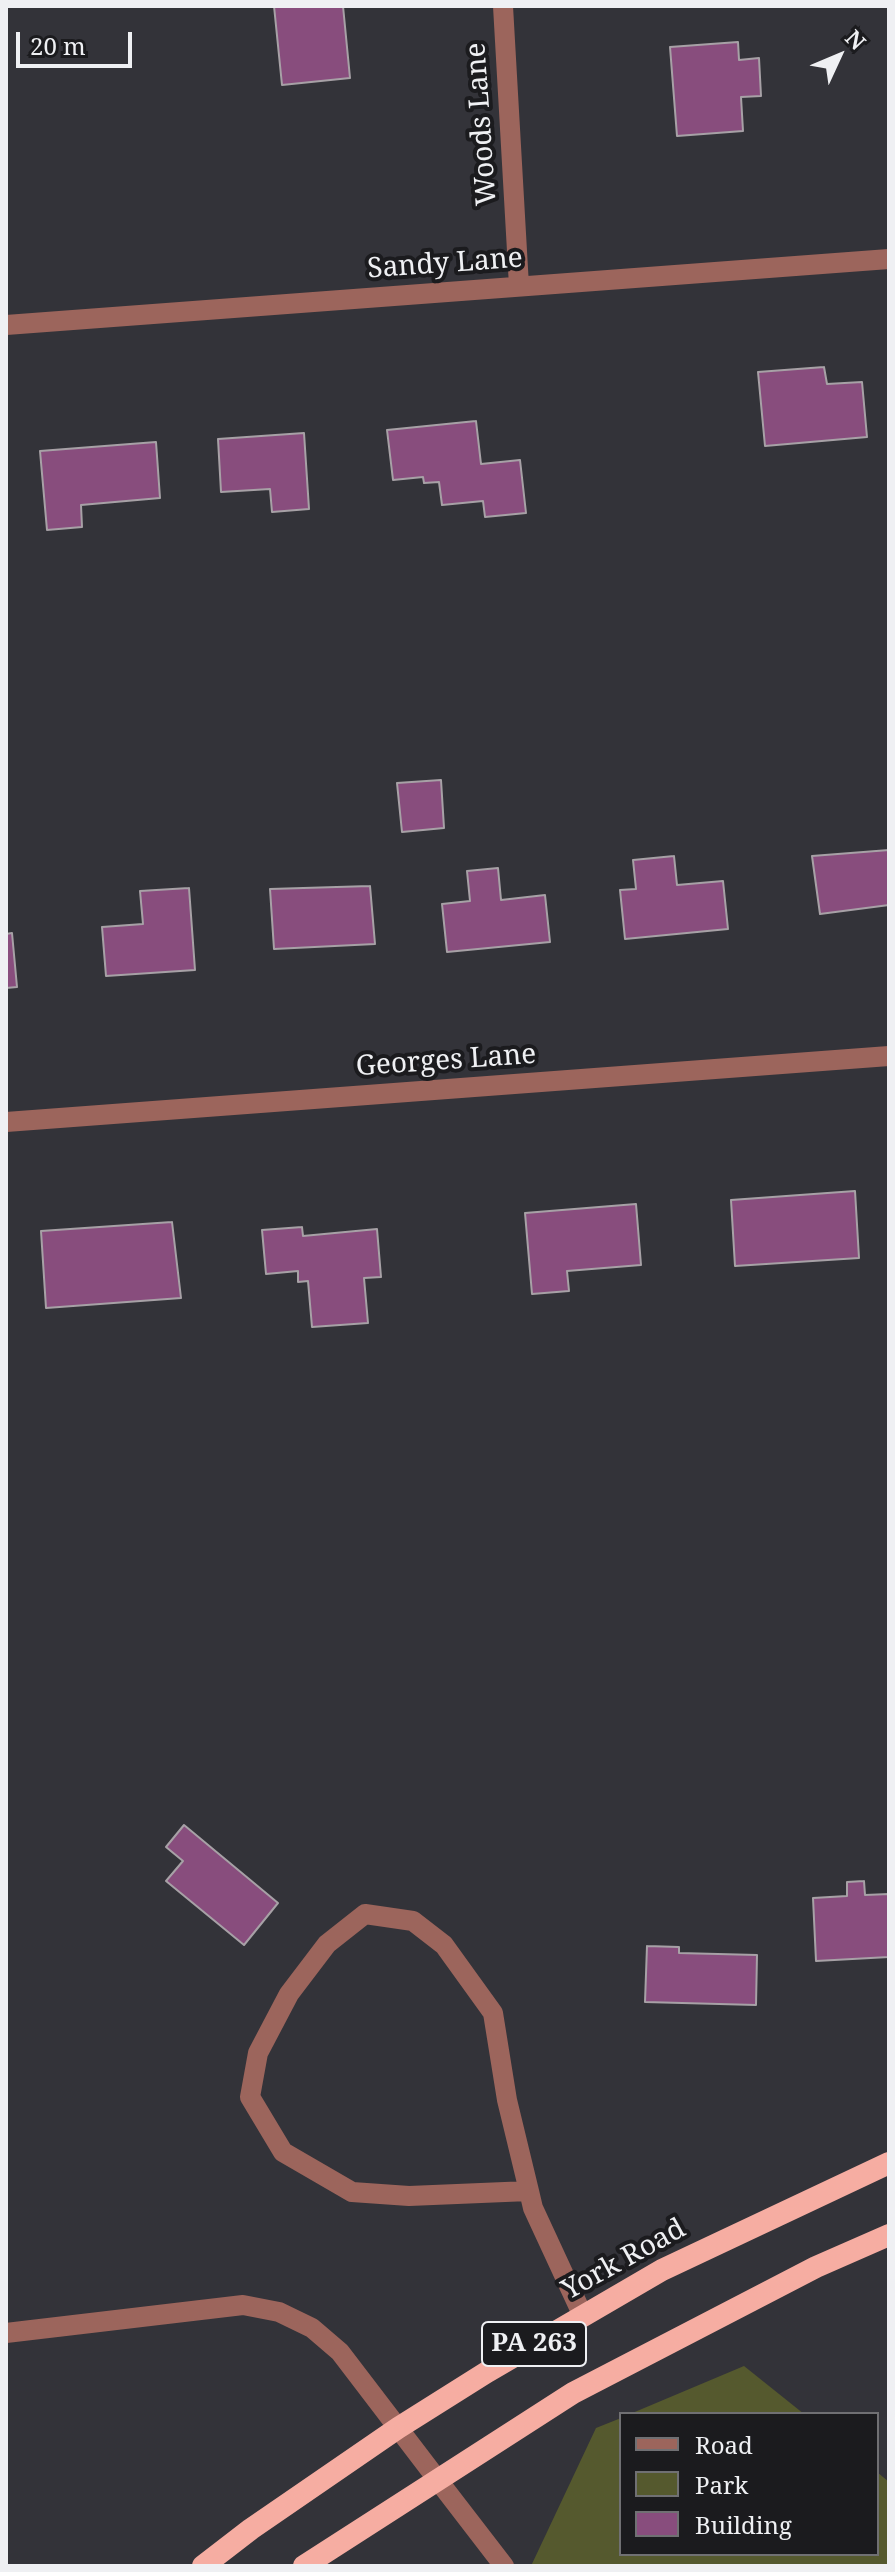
<!DOCTYPE html>
<html>
<head>
<meta charset="utf-8">
<style>
  body { margin:0 }
  #map { position:relative; width:895px; height:2572px; overflow:hidden; background:#333339; font-family:"Noto Serif",serif }
  canvas { display:block }
  .frame { position:absolute; inset:0; border:8px solid #eff0f3; pointer-events:none }
  .legend { position:absolute; left:619px; top:2412px; width:260px; height:144px; box-sizing:border-box; background:#1b1b1e; border:2px solid #707073; margin:0; padding:10px 14px; list-style:none; font-size:24px; color:#eff0f3 }
  .legend li { display:flex; align-items:center; gap:16px; height:40px }
  .legend b { width:40px; border:2px solid #707073 }
  .north { position:absolute; left:799px; top:16px; width:80px; height:80px; -webkit-text-stroke:6px #1b1b1e; paint-order:stroke; rotate:46deg; font-size:22px; font-weight:700; line-height:32px; text-align:center; color:#eff0f3 }
  .north::after { content:''; display:block; margin:auto; width:28px; height:36px; background:#eff0f3; clip-path:polygon(50% 0,100% 100%,50% 72%,0 100%) }
  .scale { position:absolute; left:16px; top:32px; width:116px; height:36px; box-sizing:border-box; border:4px solid #eff0f3; border-top:0; padding-left:10px; font-size:24px; line-height:28px; white-space:nowrap; color:#eff0f3; -webkit-text-stroke:6px #1b1b1e; paint-order:stroke }
</style>
</head>
<body>
<div id="map">
<canvas width="895" height="2572"></canvas>
<div class="frame"></div>
<ul class="legend">
<li><b style="height:10px;background:#9c655c"></b>Road</li>
<li><b style="height:22px;background:#55592e"></b>Park</li>
<li><b style="height:22px;background:#884d7d"></b>Building</li>
</ul>
<div class="north">N</div>
<div class="scale">20 m</div>
</div>
<script>
const c = document.querySelector('canvas').getContext('2d');
c.lineJoin = 'round';
function fill(path, color) { c.fillStyle = color; c.fill(path, 'evenodd'); }
const poly = rows => new Path2D(rows.map(r => 'M' + r).join(''));
function trace(path, color, width, dash) { c.strokeStyle = color; c.lineWidth = width; c.lineCap = dash ? 'butt' : 'round'; c.setLineDash(dash || []); c.stroke(path); }
function label(font, color, halo, rows, align = 'center') {
  c.font = font + ' "Noto Serif",serif'; c.lineWidth = 8; c.setLineDash([]); c.textBaseline = 'middle'; c.strokeStyle = halo; c.fillStyle = color; for (const [text, x, y, turn = 0] of rows) {
    c.save(); c.translate(x, y); c.rotate((+turn || 0) * Math.PI / 180); c.textAlign = isNaN(turn) ? turn : align; if (halo) c.strokeText(text, 0, 0); c.fillText(text, 0, 0); c.restore();
  }
}
const green = poly([
  [744,2366,804,2414,630,2414],
  [621,2418,621,2554,877,2554,877,2472,889,2482,889,2566,531,2566,596,2428]
]);
const building = poly([
  [274,6,343,6,350,78,282,85,274,6],
  [738,42,739,60,759,58,761,96,741,97,743,131,677,136,670,47,738,42],
  [824,367,827,384,862,382,867,437,765,446,758,372,824,367],
  [476,421,481,464,520,460,526,513,485,517,483,501,442,505,439,482,424,483,423,477,393,480,387,430,476,421],
  [304,433,309,509,272,512,270,489,221,492,218,439,304,433],
  [156,442,160,498,81,505,82,527,47,530,40,451,156,442],
  [441,780,444,828,402,832,397,783,441,780],
  [889,850,889,905,820,914,812,856,889,850],
  [674,856,677,885,723,881,728,929,625,939,620,890,636,889,633,860,674,856],
  [498,868,501,900,545,895,550,942,447,952,442,904,470,901,467,871,498,868],
  [370,886,375,944,274,949,270,889,370,886],
  [189,888,195,970,106,976,102,927,143,924,140,891,189,888],
  [12,933,17,987,6,988,6,934,12,933],
  [855,1191,859,1258,735,1266,731,1200,855,1191],
  [636,1204,641,1265,567,1271,569,1291,532,1294,525,1213,636,1204],
  [172,1222,181,1298,46,1308,41,1231,172,1222],
  [302,1227,303,1236,377,1229,381,1277,364,1278,368,1323,312,1327,308,1281,298,1282,298,1271,266,1274,262,1230,302,1227],
  [184,1825,278,1903,244,1945,166,1881,183,1861,166,1847,184,1825],
  [864,1881,865,1895,889,1894,889,1957,816,1961,813,1898,847,1896,847,1882,864,1881],
  [647,1946,679,1947,679,1953,757,1955,756,2005,645,2002,647,1946]
]);
const service = poly([
  [529,2191,409,2196,352,2192,283,2152,250,2097,258,2053,289,1994,327,1944,365,1914,413,1921,444,1945,493,2013,507,2100,529,2191,533,2208,583,2316],
  [437,2479,504,2566]
]);
const minor = poly([
  [503,6,519,286],
  [6,325,889,259],
  [6,1122,889,1056]
]);
const tertiary = poly([
  [6,2333,243,2305,279,2312,312,2328,340,2352,437,2479]
]);
const trunk = poly([
  [203,2566,251,2529,398,2428,487,2372,662,2270,889,2163],
  [304,2566,573,2393,816,2267,889,2235]
]);
const shields = [
  [534,2344,104]
];
const shieldNames = [
  ["PA 263",534,2344]
];
const streetNames = [
  ["Woods Lane",482,124,-94],
  ["Sandy Lane",445,264,-4],
  ["Georges Lane",446,1061,-4],
  ["York Road",624,2260,-29]
];
fill(green, '#55592e');
fill(building, '#884d7d');
trace(building, '#a7a1a6', 2);
trace(service, '#9c655c', 20);
trace(minor, '#9c655c', 20);
trace(tertiary, '#9c655c', 20);
trace(trunk, '#f6ada2', 22);
for (const [x, y, w] of shields) { const box = new Path2D(); box.roundRect(x - w / 2, y - 22, w, 44, 6); c.fillStyle = '#1b1b1e'; c.fill(box); trace(box, '#eff0f3', 2); }
label('bold 26px', '#eff0f3', null, shieldNames);
label('28px', '#eff0f3', '#1b1b1e', streetNames);
</script>
</body>
</html>
